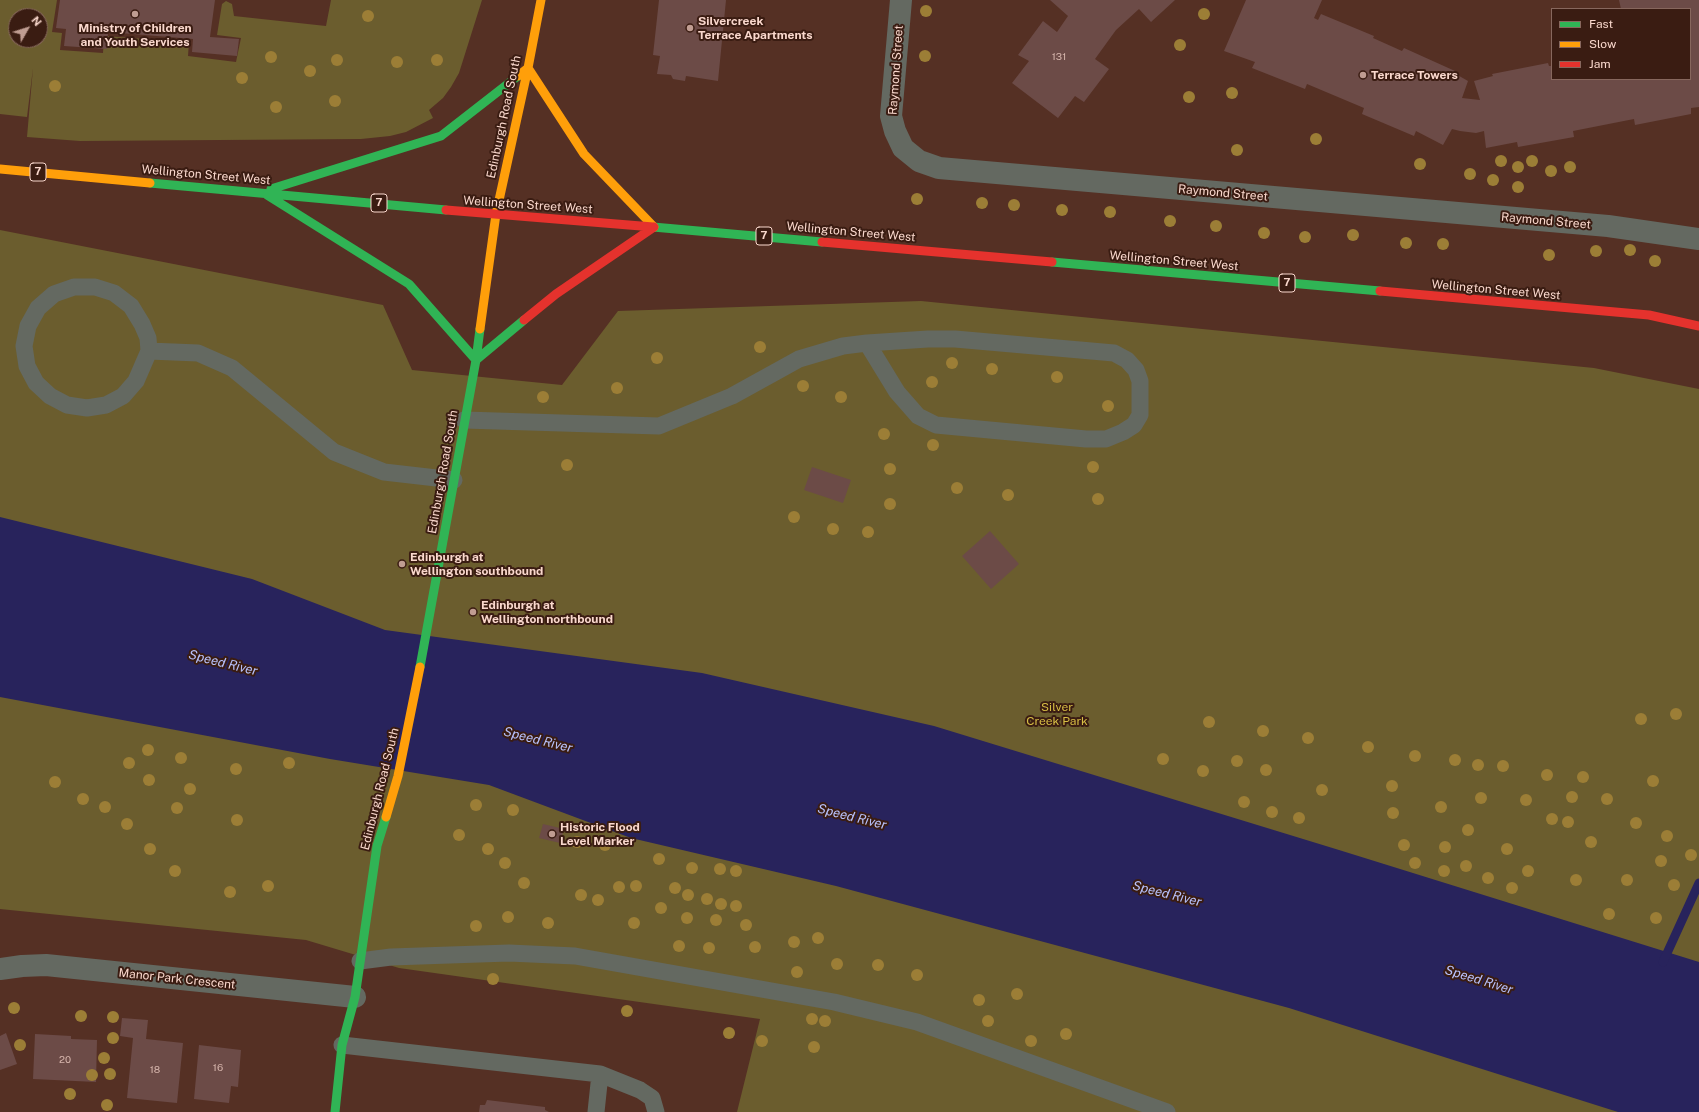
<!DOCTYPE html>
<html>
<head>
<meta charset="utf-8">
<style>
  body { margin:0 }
  #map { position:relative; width:1699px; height:1112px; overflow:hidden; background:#553024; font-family:"Public Sans",sans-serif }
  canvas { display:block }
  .legend { position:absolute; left:1551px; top:8px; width:140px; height:72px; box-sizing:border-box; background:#3a1c12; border:1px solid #87675d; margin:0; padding:5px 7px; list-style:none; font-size:12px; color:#fad8cd }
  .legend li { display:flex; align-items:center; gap:8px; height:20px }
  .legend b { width:20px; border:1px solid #87675d }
  .north { position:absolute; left:8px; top:8px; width:40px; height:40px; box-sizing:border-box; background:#3a1c12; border:1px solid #87675d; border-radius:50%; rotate:51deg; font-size:11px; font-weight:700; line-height:16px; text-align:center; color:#fad8cd }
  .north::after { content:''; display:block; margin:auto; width:14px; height:18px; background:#c09d92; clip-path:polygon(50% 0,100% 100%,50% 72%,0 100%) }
</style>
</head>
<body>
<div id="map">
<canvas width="1699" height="1112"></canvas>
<ul class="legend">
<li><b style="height:5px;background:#30b455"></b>Fast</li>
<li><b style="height:5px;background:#ff9f0a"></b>Slow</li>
<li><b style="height:5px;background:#e5322d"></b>Jam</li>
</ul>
<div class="north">N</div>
</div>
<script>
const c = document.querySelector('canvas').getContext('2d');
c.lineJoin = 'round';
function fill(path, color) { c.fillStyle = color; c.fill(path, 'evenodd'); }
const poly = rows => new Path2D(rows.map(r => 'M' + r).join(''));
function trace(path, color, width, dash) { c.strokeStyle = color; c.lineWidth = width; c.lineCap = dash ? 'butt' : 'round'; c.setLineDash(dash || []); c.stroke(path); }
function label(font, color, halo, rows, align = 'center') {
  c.font = font + ' "Public Sans",sans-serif'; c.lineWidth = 4; c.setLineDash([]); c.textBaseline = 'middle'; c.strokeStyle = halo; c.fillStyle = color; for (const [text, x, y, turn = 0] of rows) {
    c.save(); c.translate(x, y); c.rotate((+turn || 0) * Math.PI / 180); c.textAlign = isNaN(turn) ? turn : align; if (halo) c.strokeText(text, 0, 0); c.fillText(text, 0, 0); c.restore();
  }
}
const green = poly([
  [0,0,57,0,52,32,62,33,60,50,103,53,104,36,189,42,188,56,236,62,241,38,217,35,222,4,226,1,232,4,234,16,326,26,331,0,482,0,459,73,451,87,443,98,429,110,433,118,406,132,390,136,361,139,80,141,27,137,33,68,27,117,0,114],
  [16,16,40,16,40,40,16,40],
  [0,230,383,305,412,370,562,385,618,311,921,301,1594,368,1699,389,1699,1112,737,1112,760,1019,399,968,306,940,0,909]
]);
const water = poly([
  [0,517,252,579,385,630,702,673,934,726,1339,850,1699,962,1699,1112,1618,1112,1289,1008,836,886,631,838,489,785,330,759,0,697]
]);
const stream = poly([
  [1663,962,1699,883]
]);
const building = poly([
  [60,0,215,0,210,37,239,39,237,56,192,52,193,39,108,32,107,49,64,46,66,29,56,28],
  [659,0,726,0,718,81,686,76,685,81,673,79,671,75,657,74,660,56,653,55],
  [1050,0,1175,0,1151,22,1139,9,1116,30,1095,59,1109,69,1084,102,1075,96,1058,118,1012,83,1029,61,1018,55,1043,21,1057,32,1068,16],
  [1246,0,1322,0,1314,18,1318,20,1321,14,1374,36,1373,38,1402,51,1404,48,1455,71,1454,73,1468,81,1462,98,1480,100,1474,81,1493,76,1492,74,1548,63,1549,66,1552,66,1552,79,1690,79,1690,9,1621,9,1619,0,1699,0,1699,107,1691,108,1691,114,1635,125,1634,119,1573,131,1574,137,1518,147,1517,142,1486,148,1484,131,1476,133,1460,131,1452,129,1443,145,1416,131,1414,136,1362,114,1364,108,1307,84,1305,89,1252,68,1255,62,1224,51],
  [812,467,851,480,843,503,804,490],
  [990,531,1019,564,991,589,962,556],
  [543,824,564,829,560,843,539,838],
  [122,1018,148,1020,146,1039,183,1043,177,1103,127,1098,133,1038,120,1036],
  [6,1033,17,1064,0,1070,0,1036],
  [35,1034,71,1036,71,1039,97,1040,96,1082,33,1079],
  [199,1045,241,1050,238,1087,231,1086,229,1103,194,1099],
  [487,1100,545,1107,545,1110,549,1112,479,1112,480,1105,485,1105]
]);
const lane = poly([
  [74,287,95,287,114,293,131,306,142,324,148,338,149,351,136,381,123,396,106,405,87,408,67,405,50,396,36,383,27,366,24,346,28,326,38,308,54,294,74,287],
  [149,351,198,353,232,368,334,452,384,472,454,480],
  [464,420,659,426,732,396,799,359,843,346,867,343,928,339,955,339,1114,353,1127,360,1136,370,1140,381,1140,415,1134,425,1123,432,1106,439,1086,439,936,425,918,416,897,392,867,343],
  [360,961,391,957,509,953,575,956,834,1002,917,1022,1167,1112],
  [342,1045,600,1074,640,1090,652,1098,656,1112],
  [596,1112,600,1074]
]);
const street = poly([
  [901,0,891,116,895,131,903,148,919,161,939,168,1608,226,1699,239],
  [0,969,22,966,46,965,355,997]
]);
const fast = poly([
  [150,183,446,210],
  [271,189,441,136,518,76],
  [267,195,409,284,476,360,524,320],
  [653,227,822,242],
  [1052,262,1380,291],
  [420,667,476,360,480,329],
  [335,1112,342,1045,355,997,377,846,386,817]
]);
const slow = poly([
  [518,76,528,68,584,154,654,227],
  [0,169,150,183],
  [480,329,496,214,528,68,541,0],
  [386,817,398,776,420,667]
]);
const jam = poly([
  [446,210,653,227],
  [822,242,1052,262],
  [1380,291,1649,315,1699,326],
  [524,320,556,294,654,227]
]);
const trees = [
  [926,11],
  [1204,14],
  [368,16],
  [1180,45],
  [925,56],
  [271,57],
  [337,60],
  [437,60],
  [397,62],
  [310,71],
  [242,78],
  [55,86],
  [1232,93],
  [1189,97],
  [335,101],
  [276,107],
  [1316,139],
  [1237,150],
  [1501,161],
  [1532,161],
  [1420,164],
  [1518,167],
  [1570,167],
  [1551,171],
  [1470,174],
  [1493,180],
  [1518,187],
  [917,199],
  [982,203],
  [1014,205],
  [1062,210],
  [1110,212],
  [1170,221],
  [1216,226],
  [1264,233],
  [1353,235],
  [1305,237],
  [1406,243],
  [1443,244],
  [1630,250],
  [1596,251],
  [1549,255],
  [1655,261],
  [760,347],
  [657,358],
  [952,363],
  [992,369],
  [1057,377],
  [932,382],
  [803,386],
  [617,388],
  [543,397],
  [841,397],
  [1108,406],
  [884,434],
  [933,445],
  [567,465],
  [1093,467],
  [890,469],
  [957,488],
  [1008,495],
  [1098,499],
  [890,504],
  [794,517],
  [833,529],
  [868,532],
  [1676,714],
  [1641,719],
  [1209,722],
  [1263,731],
  [1308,738],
  [1368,747],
  [148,750],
  [1415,756],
  [181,758],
  [1163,759],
  [1455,760],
  [1237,761],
  [129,763],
  [289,763],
  [1478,765],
  [1503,766],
  [236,769],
  [1266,770],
  [1203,771],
  [1547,775],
  [1583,777],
  [149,780],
  [1653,781],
  [55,782],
  [1392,786],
  [190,789],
  [1322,790],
  [1572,797],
  [1481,798],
  [83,799],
  [1607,799],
  [1526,800],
  [1244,802],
  [476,805],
  [105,807],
  [1441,807],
  [177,808],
  [513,810],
  [1272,812],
  [1393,813],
  [1299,818],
  [1552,819],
  [237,820],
  [1568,822],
  [1636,823],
  [127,824],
  [1468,830],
  [459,835],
  [1667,836],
  [577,842],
  [1591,842],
  [605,845],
  [1404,845],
  [1445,847],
  [150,849],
  [488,849],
  [1507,849],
  [1691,855],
  [659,859],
  [1661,861],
  [505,863],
  [1415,863],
  [1466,866],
  [692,868],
  [720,869],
  [175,871],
  [736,871],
  [1444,871],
  [1528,871],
  [1488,878],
  [1576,880],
  [1627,880],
  [524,883],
  [1674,885],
  [268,886],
  [636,886],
  [619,887],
  [675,888],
  [1512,888],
  [230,892],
  [581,895],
  [688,895],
  [707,899],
  [598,900],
  [721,904],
  [736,906],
  [661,908],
  [1609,914],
  [508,917],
  [687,918],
  [1656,918],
  [716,920],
  [548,923],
  [634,923],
  [746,925],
  [476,926],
  [818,938],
  [794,942],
  [679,946],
  [755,947],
  [709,948],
  [837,964],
  [878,965],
  [797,972],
  [917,975],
  [493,979],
  [1017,994],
  [979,1000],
  [14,1008],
  [627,1011],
  [81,1016],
  [113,1017],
  [812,1019],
  [825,1021],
  [988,1021],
  [729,1033],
  [1066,1034],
  [113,1038],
  [762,1041],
  [1031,1041],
  [20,1045],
  [814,1047],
  [104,1058],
  [110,1074],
  [92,1075],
  [70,1094],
  [107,1105]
];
const markers = [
  [135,14,4,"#c09d92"],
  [690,28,4,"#c09d92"],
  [1363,75,4,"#c09d92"],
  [402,564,4,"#c09d92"],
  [473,612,4,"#c09d92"],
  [552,834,4,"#c09d92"]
];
const numberNames = [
  ["131",1059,57],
  ["20",65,1060],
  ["16",218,1068],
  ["18",155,1070]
];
const shields = [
  [38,172,16],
  [379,203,16],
  [764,236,16],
  [1287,283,16]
];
const shieldNames = [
  ["7",38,172],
  ["7",379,203],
  ["7",764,236],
  ["7",1287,283]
];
const poiNames = [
  ["Silvercreek",698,21],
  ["Terrace Apartments",698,35],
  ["Ministry of Children",135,28,"center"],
  ["and Youth Services",135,42,"center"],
  ["Terrace Towers",1371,75],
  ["Edinburgh at",410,557],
  ["Wellington southbound",410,571],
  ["Edinburgh at",481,605],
  ["Wellington northbound",481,619],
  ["Historic Flood",560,827],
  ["Level Marker",560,841]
];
const streetNames = [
  ["Raymond Street",896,70,-86],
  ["Edinburgh Road South",504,117,-78],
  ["Wellington Street West",206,175,5],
  ["Raymond Street",1223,193,5],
  ["Wellington Street West",528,205,4],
  ["Raymond Street",1546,221,5],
  ["Wellington Street West",851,232,5],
  ["Wellington Street West",1174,261,5],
  ["Wellington Street West",1496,290,5],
  ["Edinburgh Road South",443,472,-80],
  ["Edinburgh Road South",380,789,-76],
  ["Manor Park Crescent",177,979,6]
];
const parkNames = [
  ["Silver",1057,707],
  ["Creek Park",1057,721]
];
const waterNames = [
  ["Speed River",223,663,14],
  ["Speed River",538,740,14],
  ["Speed River",852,817,14],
  ["Speed River",1167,894,14],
  ["Speed River",1479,980,17]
];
fill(green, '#6b5d2e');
fill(water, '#28235c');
trace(stream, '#28235c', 9);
fill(building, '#6c4b47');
trace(lane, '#646961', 17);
trace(street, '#646961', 22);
trace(fast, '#30b455', 9);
trace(slow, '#ff9f0a', 9);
trace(jam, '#e5322d', 9);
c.fillStyle = '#9c7e36';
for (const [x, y] of trees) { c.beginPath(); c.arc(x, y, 6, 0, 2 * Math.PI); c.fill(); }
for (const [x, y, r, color] of markers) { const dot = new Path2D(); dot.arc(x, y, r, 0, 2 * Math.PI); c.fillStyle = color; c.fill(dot); trace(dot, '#3a1c12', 1.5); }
label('10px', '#d6b5ac', null, numberNames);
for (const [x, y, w] of shields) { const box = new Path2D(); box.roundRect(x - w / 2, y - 9, w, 18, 3); c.fillStyle = '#3a1c12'; c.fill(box); trace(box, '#fad8cd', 1); }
label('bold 11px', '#fad8cd', null, shieldNames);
label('bold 12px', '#fad8cd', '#3a1c12', poiNames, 'left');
label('12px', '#fad8cd', '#3a1c12', streetNames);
label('12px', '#d7be45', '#3a1c12', parkNames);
label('italic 13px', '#b8c2fd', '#3a1c12', waterNames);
</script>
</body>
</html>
